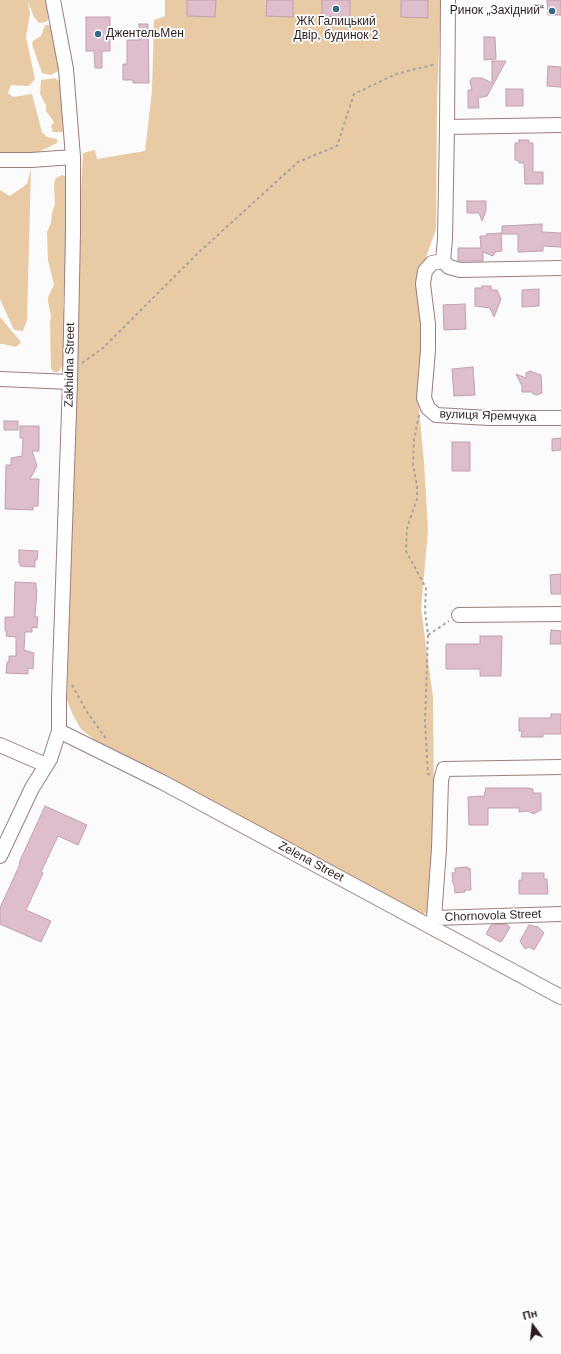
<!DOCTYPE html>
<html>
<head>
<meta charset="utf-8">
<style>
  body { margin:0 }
  #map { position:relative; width:561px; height:1354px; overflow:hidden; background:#fbfbfb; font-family:Arial,sans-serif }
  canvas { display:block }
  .north { position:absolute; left:513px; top:1306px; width:40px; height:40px; -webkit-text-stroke:3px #fff; paint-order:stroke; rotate:345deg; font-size:11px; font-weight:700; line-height:16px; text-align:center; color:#2a1c1d }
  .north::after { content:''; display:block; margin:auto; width:14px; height:18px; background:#2a1c1d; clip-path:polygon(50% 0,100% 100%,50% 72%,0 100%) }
</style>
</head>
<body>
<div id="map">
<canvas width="561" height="1354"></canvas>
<div class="north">Пн</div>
</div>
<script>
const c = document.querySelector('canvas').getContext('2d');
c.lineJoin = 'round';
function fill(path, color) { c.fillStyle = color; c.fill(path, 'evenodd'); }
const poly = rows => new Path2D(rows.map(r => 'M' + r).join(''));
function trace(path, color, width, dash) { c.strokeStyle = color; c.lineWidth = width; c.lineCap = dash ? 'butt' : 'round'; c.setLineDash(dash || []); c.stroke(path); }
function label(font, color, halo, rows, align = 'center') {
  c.font = font + ' Arial,sans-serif'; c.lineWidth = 3.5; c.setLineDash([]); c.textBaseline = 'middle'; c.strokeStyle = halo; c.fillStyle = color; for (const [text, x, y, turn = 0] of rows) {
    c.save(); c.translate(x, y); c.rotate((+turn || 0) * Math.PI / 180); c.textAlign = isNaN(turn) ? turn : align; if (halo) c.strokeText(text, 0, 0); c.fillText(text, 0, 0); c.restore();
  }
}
const green = poly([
  [0,0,50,0,48,20,46,22,39,23,34,17,28,2,30,14,26,37,35,79,29,86,11,85,8,93,13,97,32,94,42,132,47,137,57,139,57,143,32,155,0,157],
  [165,0,441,0,437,101,436,229,418,280,421,321,421,358,418,399,424,462,428,530,421,609,433,697,434,795,431,913,422,914,164,777,102,746,81,729,73,715,67,700,79,228,83,153,95,150,97,159,145,151,152,91,154,20,165,16],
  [45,25,50,25,54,29,60,70,51,75,42,73,32,44,33,41,41,36],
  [55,78,61,83,67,128,62,132,53,132,51,126,54,122,46,111,46,105,40,94,41,80],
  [31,169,27,320,23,331,14,330,0,299,0,190,10,196,27,184],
  [62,175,65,176,67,180,67,230,63,305,67,356,65,363,58,372,54,372,51,369,50,323,51,316,48,302,48,297,54,285,48,260,47,232,51,223,52,213,55,204,54,183,56,178],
  [0,314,0,317,21,342,16,347,3,344,0,344]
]);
const building = poly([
  [187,0,216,0,215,17,187,16,187,0],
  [267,0,293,0,293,17,266,16,267,0],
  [322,0,350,0,350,17,322,17,322,0],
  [401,0,428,0,428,18,401,17,401,0],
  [547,0,561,0,561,15,548,15,547,0],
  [86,17,110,17,110,51,102,51,102,68,95,68,94,51,86,51,86,17],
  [139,24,148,24,149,83,133,83,133,80,123,80,123,64,127,64,127,40,139,40,139,24],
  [484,37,495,37,496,59,484,60,484,37],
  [492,61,506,61,487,96,478,98,479,108,468,108,468,90,472,90,470,81,472,78,482,78,492,83,492,61],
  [548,66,561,67,561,87,547,86,548,66],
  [506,89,523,89,523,106,506,106,506,89],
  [519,140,529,140,529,143,533,143,533,172,543,172,543,184,525,184,524,163,519,163,519,161,515,160,515,143,519,143,519,140],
  [467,201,486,201,486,211,482,221,479,213,467,213,467,201],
  [542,224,542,232,561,233,561,247,543,246,543,251,518,252,518,234,502,234,502,226,542,224],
  [501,233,502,251,495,252,493,256,483,252,483,261,458,261,458,248,481,248,480,236,487,236,486,234,501,233],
  [482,286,491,286,491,290,497,290,501,299,494,317,490,308,475,306,475,288,482,288,482,286],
  [539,289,539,306,522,307,522,290,539,289],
  [465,304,466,329,444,330,443,305,465,304],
  [473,367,475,395,454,396,452,369,473,367],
  [530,371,541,375,542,393,537,395,533,394,532,392,522,392,522,386,516,374,526,378,526,373,530,371],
  [4,421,18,421,18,430,4,430,4,421],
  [20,426,39,426,39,451,32,451,37,466,30,479,39,479,38,506,33,506,33,510,5,509,6,465,11,465,11,458,22,456,23,438,20,438,20,426],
  [561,438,561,450,552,451,552,439,561,438],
  [452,442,470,442,470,471,452,471,452,442],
  [19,550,38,551,37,560,35,560,35,567,20,566,20,563,19,563,19,550],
  [561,574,561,594,551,594,550,575,561,574],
  [15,582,36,583,36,589,37,589,35,617,38,617,37,628,32,627,32,632,25,632,24,650,34,653,33,669,28,668,28,674,6,673,7,662,9,662,9,656,16,656,16,637,6,636,7,631,5,631,5,617,14,617,15,582],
  [551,630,561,631,561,644,550,644,551,630],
  [480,636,502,636,501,676,480,676,480,669,446,669,446,644,480,644,480,636],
  [551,714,561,714,561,734,543,734,543,737,521,737,522,731,519,731,519,718,551,718,551,714],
  [486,788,528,788,533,789,533,793,541,793,541,810,533,814,528,811,519,812,519,808,488,808,488,825,469,825,468,797,484,796,486,788],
  [45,806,87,825,78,845,58,836,41,872,43,873,26,910,51,921,41,942,0,924,0,908,20,864,19,863,45,806],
  [467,867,467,869,470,868,471,890,465,890,465,892,455,893,454,884,453,884,452,873,455,873,455,868,467,867],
  [522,873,544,873,544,879,547,879,548,894,519,894,519,880,522,880,522,873],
  [506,924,510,927,502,941,500,942,486,934,491,925,506,924],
  [529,925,538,927,544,933,534,950,529,947,525,949,520,941,529,925]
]);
const path = poly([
  [82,363,103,348,197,254,298,162,337,146,354,94,396,74,436,64],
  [419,415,414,439,413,465,417,486,417,499,407,528,406,551,426,588,425,611,428,635,425,722,428,774,431,775],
  [428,635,449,621],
  [72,685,87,712,107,740]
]);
const minor = poly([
  [448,0,447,127,445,239,443,261,432,263,425,271,423,284,428,324,428,350,424,398,428,408,436,415,489,418,561,418],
  [447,127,561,125],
  [0,160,31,160,73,157],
  [443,261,449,267,460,270,561,268],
  [0,379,70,382],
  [459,615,561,614],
  [59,731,162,782,561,997],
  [0,745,46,765],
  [0,856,32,788,50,759,59,731,59,698,70,382,73,231,73,157,66,69,53,0],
  [434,918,439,849,441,780,444,769,561,767],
  [430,926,434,918,561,914]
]);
const markers = [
  [336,9,4,"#356986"],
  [552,11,4,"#356986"],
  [98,34,4,"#356986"]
];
const poiNames = [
  ["Ринок „Західний“",544,11],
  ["ЖК Галицький",336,22,"center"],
  ["Двір, будинок 2",336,36,"center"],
  ["ДжентельМен",106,34,"left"]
];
const streetNames = [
  ["Zakhidna Street",70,365,-89],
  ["вулиця Яремчука",488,416,2],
  ["Zelena Street",311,862,28],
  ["Chornovola Street",493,916,-2]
];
fill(green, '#e8caa5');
fill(building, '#debdcc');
trace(building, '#c0a1af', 1);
trace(minor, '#9e7d7d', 16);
trace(path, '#a8a2a3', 2, [3, 3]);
trace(minor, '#fff', 14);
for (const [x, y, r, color] of markers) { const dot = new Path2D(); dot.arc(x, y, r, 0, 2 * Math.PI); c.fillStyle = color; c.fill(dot); trace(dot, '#fff', 1.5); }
label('12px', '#2a1c1d', '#fff', poiNames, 'right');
label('12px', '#2a1c1d', '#fff', streetNames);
</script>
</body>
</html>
